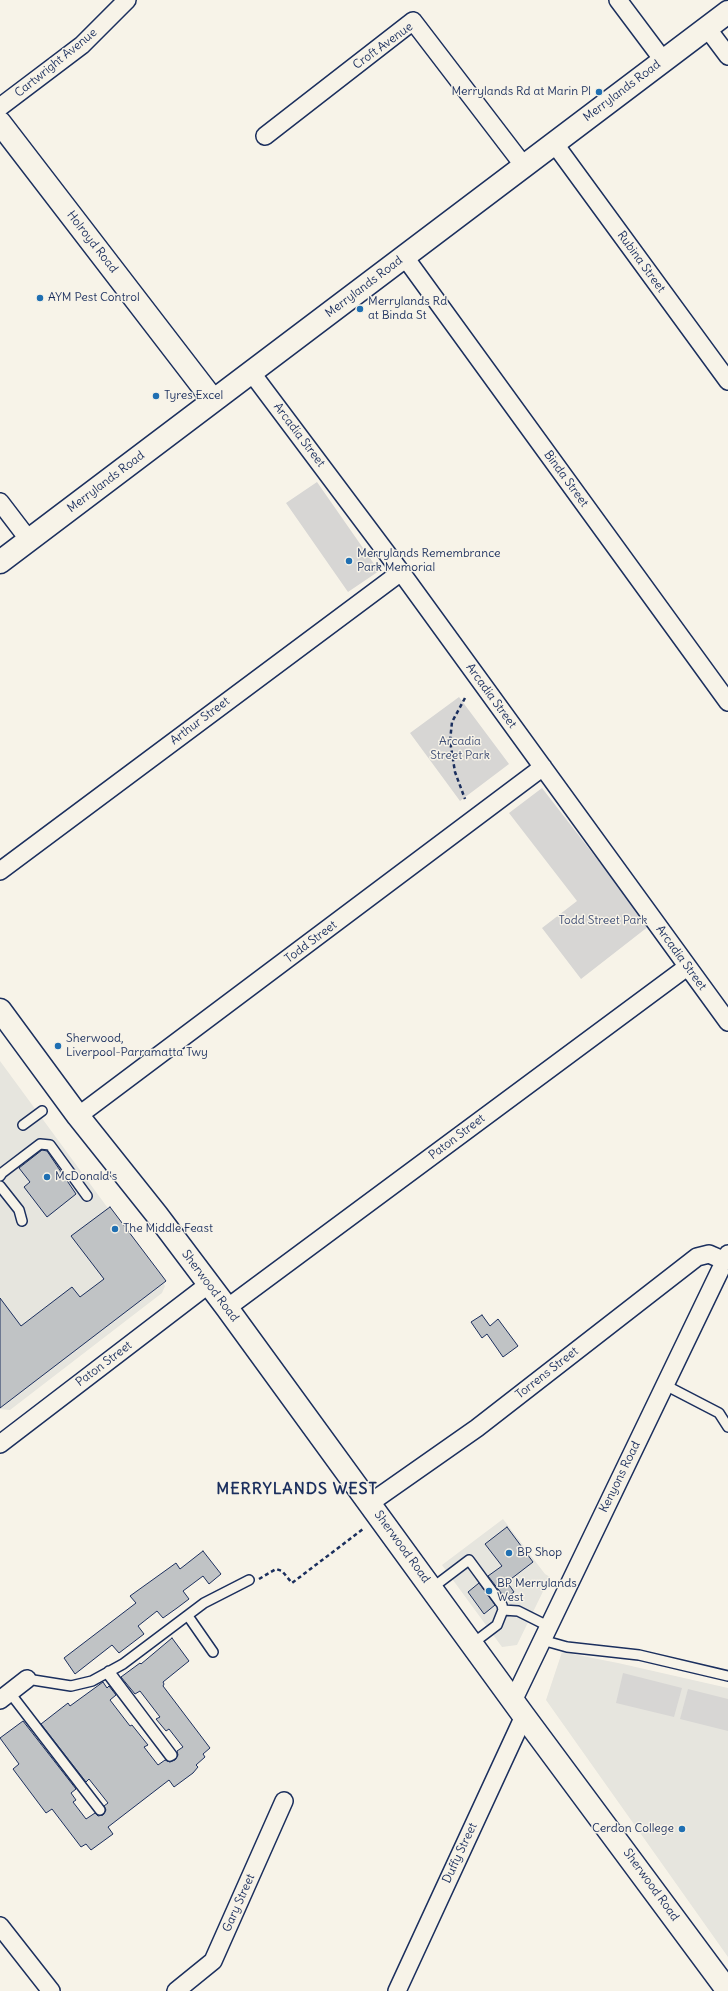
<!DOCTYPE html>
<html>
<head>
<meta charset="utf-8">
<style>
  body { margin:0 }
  canvas { display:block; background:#f7f3e8 }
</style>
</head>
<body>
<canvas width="728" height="1991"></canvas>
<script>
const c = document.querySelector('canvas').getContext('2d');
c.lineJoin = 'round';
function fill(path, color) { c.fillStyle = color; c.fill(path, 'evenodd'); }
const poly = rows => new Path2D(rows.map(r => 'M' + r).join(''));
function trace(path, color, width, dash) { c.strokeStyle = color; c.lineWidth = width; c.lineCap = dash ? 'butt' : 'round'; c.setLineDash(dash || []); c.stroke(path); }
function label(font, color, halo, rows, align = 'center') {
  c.font = font + ' Delius,sans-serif'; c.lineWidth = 3; c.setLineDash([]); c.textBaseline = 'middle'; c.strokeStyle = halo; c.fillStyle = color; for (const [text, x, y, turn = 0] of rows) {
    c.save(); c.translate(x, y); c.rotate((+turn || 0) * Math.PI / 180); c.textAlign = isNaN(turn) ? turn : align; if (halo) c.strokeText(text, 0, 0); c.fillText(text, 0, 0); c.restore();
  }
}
const built = poly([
  [0,1061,165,1286,162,1293,10,1410,0,1409],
  [503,1519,545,1574,550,1577,517,1645,502,1647,442,1565],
  [562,1652,618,1663,728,1688,728,1957,546,1700]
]);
const green = poly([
  [317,482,379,571,348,592,286,503],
  [459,697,509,764,460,801,410,733],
  [542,788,649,926,581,979,542,928,577,901,509,813],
  [623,1673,682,1688,674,1717,616,1703],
  [688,1689,728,1699,728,1731,680,1719]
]);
const building = poly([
  [42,1150,47,1151,76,1194,47,1217,24,1187,30,1182,19,1168,42,1150],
  [110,1207,166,1281,0,1408,0,1298,21,1326,72,1287,80,1297,104,1279,71,1236,110,1207],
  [482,1315,490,1326,498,1319,518,1346,503,1357,487,1334,482,1338,471,1322,482,1315],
  [507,1527,533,1562,507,1582,514,1592,505,1598,488,1576,502,1566,485,1544,507,1527],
  [203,1551,221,1574,209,1584,203,1576,183,1591,189,1599,177,1608,163,1618,157,1611,138,1626,144,1634,119,1653,112,1645,75,1674,64,1658,136,1603,130,1596,176,1563,180,1569,203,1551],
  [479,1583,495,1605,484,1614,468,1592,479,1583],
  [172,1638,189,1661,163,1682,164,1684,163,1686,210,1748,203,1754,205,1757,196,1765,198,1767,193,1773,174,1787,169,1780,108,1827,113,1834,91,1850,86,1844,81,1847,52,1809,46,1813,13,1769,19,1764,0,1738,23,1721,76,1789,71,1793,76,1800,73,1802,86,1819,95,1813,98,1816,103,1815,106,1810,104,1806,108,1803,89,1779,86,1782,41,1724,68,1703,70,1706,103,1682,107,1688,109,1686,116,1695,110,1700,130,1726,132,1725,148,1745,144,1747,158,1765,165,1760,170,1762,175,1760,178,1755,177,1751,183,1747,169,1729,166,1731,156,1719,160,1717,140,1691,135,1694,121,1677,140,1663,141,1664,172,1638]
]);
const path = poly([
  [465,698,452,722,450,741,455,772,465,799],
  [259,1579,276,1569,282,1571,292,1583,363,1529]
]);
const lane = poly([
  [23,1125,42,1111],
  [0,1176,2,1173,40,1144,50,1145,87,1196],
  [0,1186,19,1210,22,1221],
  [665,1385,719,1413,728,1427],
  [432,1588,469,1560,502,1605,503,1610,497,1625,472,1644],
  [503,1610,518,1611,548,1626],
  [188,1616,213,1652],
  [542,1640,567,1647,639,1655,728,1676],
  [109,1671,172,1755,170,1756,107,1673,109,1671],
  [27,1679,71,1686,92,1681,123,1664,204,1603,249,1580],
  [10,1693,100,1810]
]);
const street = poly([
  [618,0,663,60],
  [707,28,728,56],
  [0,107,82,45,127,0],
  [265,136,413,21,524,166],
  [554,143,728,381],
  [404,256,728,702],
  [251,372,401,572,728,1022],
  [0,502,29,540],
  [0,871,401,572],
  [78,1116,543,767],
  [227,1308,687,967],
  [0,1444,209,1284],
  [370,1503,477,1428,697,1257,709,1254,725,1261],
  [0,1700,27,1679],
  [513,1701,728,1254],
  [0,1926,51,1991],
  [176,1991,213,1961,284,1801],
  [397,1991,524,1716]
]);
const secondary = poly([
  [0,123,213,400],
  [0,562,728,12],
  [0,1010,78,1116,157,1215,227,1308,524,1716,728,1991]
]);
const markers = [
  [599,92,4,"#1f6fb2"],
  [40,298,4,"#1f6fb2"],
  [360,309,4,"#1f6fb2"],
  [156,396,4,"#1f6fb2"],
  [349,561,4,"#1f6fb2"],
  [58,1046,4,"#1f6fb2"],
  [47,1177,4,"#1f6fb2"],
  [115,1229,4,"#1f6fb2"],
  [509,1553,4,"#1f6fb2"],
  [489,1591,4,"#1f6fb2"],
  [682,1829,4,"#1f6fb2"]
];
const streetNames = [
  ["Croft Avenue",383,46,-36],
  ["Cartwright Avenue",56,63,-39],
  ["Merrylands Road",622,91,-37],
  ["Holroyd Road",92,242,52],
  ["Rubina Street",641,262,54],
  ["Merrylands Road",364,287,-37],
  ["Arcadia Street",299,435,53],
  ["Binda Street",566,479,54],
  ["Merrylands Road",106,482,-37],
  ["Arcadia Street",491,696,54],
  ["Arthur Street",200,721,-37],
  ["Todd Street",311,942,-37],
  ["Arcadia Street",681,958,54],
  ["Paton Street",457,1137,-37],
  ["Sherwood Road",210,1286,53],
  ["Paton Street",104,1364,-37],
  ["Torrens Street",547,1373,-38],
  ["Kenyons Road",620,1477,-64],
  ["Sherwood Road",402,1547,54],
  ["Duffy Street",460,1853,-65],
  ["Sherwood Road",651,1885,54],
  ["Gary Street",239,1903,-66]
];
const poiNames = [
  ["Merrylands Rd at Marin Pl",591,92,"right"],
  ["AYM Pest Control",48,298],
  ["Merrylands Rd",368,302],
  ["at Binda St",368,316],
  ["Tyres Excel",164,396],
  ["Merrylands Remembrance",357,554],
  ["Park Memorial",357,568],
  ["Sherwood,",66,1039],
  ["Liverpool-Parramatta Twy",66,1053],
  ["McDonald's",55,1177],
  ["The Middle Feast",123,1229],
  ["BP Shop",517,1553],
  ["BP Merrylands",497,1584],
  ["West",497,1598],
  ["Cerdon College",674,1829,"right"]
];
const parkNames = [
  ["Arcadia",460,742],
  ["Street Park",460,756],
  ["Todd Street Park",603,921]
];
const districtNames = [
  ["MERRYLANDS WEST",297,1489]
];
fill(built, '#e6e5de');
fill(green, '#d7d6d4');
fill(building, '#c0c3c5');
trace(building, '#1b2f5e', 1);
trace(lane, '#1b2f5e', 12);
trace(street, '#1b2f5e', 20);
trace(secondary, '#1b2f5e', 25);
trace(path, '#1b2f5e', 2.5, [4, 3]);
trace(lane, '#f7f3e8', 9);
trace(street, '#f7f3e8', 17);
trace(secondary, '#f7f3e8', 22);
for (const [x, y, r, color] of markers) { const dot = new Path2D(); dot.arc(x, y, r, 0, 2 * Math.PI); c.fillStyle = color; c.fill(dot); trace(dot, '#f7f3e8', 1.5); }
label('12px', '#1b2f5e', '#f7f3e8', streetNames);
label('12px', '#1b2f5e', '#f7f3e8', poiNames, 'left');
label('12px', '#415076', '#f7f3e8', parkNames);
c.letterSpacing = '1px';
label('bold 16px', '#1b2f5e', '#f7f3e8', districtNames);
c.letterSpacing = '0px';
</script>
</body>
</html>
